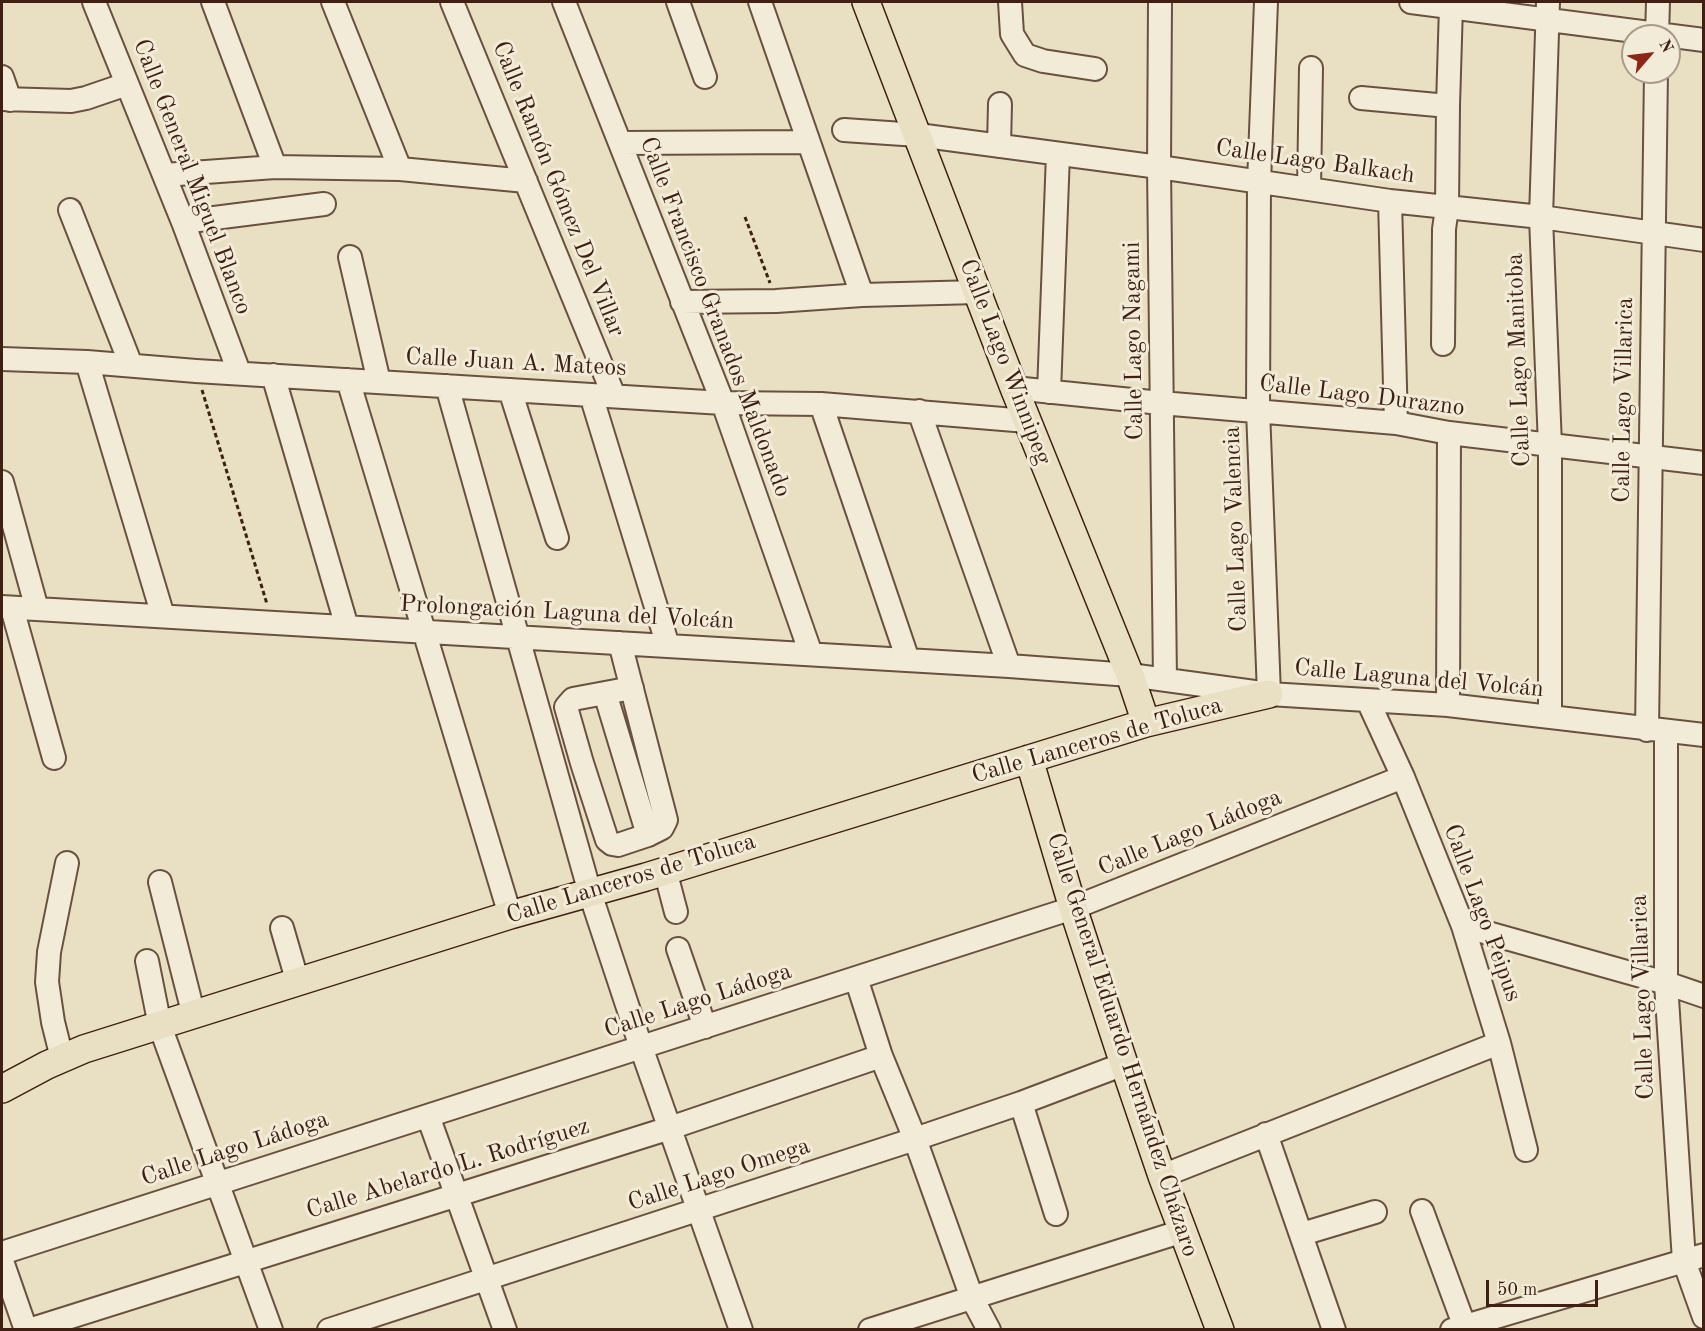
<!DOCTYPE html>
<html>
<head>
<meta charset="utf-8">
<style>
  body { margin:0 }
  #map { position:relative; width:1705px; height:1331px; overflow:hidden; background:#e9e0c3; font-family:"Old Standard TT",serif }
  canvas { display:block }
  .frame { position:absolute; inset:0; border:3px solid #3f2013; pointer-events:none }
  .north { position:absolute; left:1621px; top:24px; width:60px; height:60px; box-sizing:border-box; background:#f1ebd8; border:2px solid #aa9a89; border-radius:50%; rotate:62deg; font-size:16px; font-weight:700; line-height:24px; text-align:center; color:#3f2013 }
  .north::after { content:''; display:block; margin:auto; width:21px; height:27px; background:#8f2418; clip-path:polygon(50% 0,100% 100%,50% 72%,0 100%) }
  .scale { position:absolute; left:1486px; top:1280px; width:112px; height:27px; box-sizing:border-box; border:3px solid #3f2013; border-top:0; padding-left:8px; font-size:18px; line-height:21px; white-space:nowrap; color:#3f2013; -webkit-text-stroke:4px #f1ebd8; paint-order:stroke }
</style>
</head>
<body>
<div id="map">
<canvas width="1705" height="1331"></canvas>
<div class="frame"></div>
<div class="north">N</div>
<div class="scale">50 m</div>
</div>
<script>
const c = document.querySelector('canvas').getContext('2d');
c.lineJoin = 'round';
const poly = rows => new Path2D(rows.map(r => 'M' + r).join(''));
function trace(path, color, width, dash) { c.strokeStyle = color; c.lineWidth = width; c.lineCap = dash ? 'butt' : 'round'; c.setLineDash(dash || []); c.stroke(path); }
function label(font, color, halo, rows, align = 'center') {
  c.font = font + ' "Old Standard TT",serif'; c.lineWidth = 6; c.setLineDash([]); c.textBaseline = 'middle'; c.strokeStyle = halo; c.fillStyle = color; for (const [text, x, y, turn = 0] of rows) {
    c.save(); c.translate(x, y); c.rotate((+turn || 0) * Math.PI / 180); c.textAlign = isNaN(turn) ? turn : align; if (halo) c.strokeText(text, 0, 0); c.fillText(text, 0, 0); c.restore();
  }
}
const path = poly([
  [745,217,770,283],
  [202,390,267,604]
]);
const minor = poly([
  [94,2,183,222,239,372],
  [213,2,275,167],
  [333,2,400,169],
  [452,2,614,396],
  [564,2,723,403,811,654],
  [678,2,705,77],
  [760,2,862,295],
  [1010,2,1012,34,1025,55,1043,61,1095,69],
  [1160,2,1159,167,1165,680],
  [1266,2,1259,183,1258,410,1269,694],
  [1411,2,1704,40],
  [1548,2,1541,217,1550,446,1550,716],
  [1657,36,1658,2],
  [2,77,10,100],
  [1361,98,1448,106],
  [2,99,71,101,86,98,127,84],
  [844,130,918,135,1159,167,1390,201,1541,217,1704,240],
  [620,143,807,142],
  [999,146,1000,104],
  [164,175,275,167,400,169,526,181],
  [1309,189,1311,68],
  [1390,201,1396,423],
  [70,210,131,365],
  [183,222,324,204],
  [350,257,379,382],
  [682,302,776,301,862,295,978,292],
  [1443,344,1444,229,1447,208,1448,106,1451,6],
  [2,359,87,362,196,371,723,403,821,404,1027,421],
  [87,362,163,616],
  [273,375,347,627],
  [348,380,510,915],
  [447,386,590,893,641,1047,741,1330],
  [1014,388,1161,403,1396,423,1449,433,1704,463],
  [510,390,557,538],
  [1049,392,1058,154],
  [591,395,668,646],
  [821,404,908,660],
  [919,411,1009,666],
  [2,482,37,609],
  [2,607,1009,666,1130,675,1269,694,1448,705,1704,735],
  [12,608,54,758],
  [620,643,666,820,662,828,648,835,618,845,612,844,607,840,582,763,566,707,573,699,632,688],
  [605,693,648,835],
  [1368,701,1403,777,1463,926,1499,1043,1526,1150],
  [1448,705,1449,433],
  [1647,730,1656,72],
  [1666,732,1666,983,1684,1261,1704,1317],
  [665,870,676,912],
  [160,882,194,1016],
  [1463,926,1666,983,1704,996],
  [282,928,298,983],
  [678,949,705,1027],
  [147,961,160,1026,271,1330],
  [856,978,881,1056,915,1139,972,1298,989,1330],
  [62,1058,53,1022,47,982,49,952,67,863],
  [1021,1103,1056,1214],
  [428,1116,505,1330],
  [1266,1134,1334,1330],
  [1162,1176,1499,1043],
  [1422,1211,1466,1330],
  [1302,1234,1375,1212],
  [2,1253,1073,908,1403,777],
  [2,1261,26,1330],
  [29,1330,670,1128,881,1056],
  [329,1330,915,1139,1021,1103,1124,1064],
  [870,1330,1183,1231],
  [1452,1330,1704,1255]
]);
const major = poly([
  [866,2,1014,388,1130,675,1146,723],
  [1029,759,1073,908,1124,1064,1162,1176,1220,1330],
  [2,1089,47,1065,84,1049,510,915,646,877,1146,723,1269,694]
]);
const streetNames = [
  ["Calle Lago Balkach",1315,162,8],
  ["Calle General Miguel Blanco",192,177,69],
  ["Calle Ramón Gómez Del Villar",558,189,68],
  ["Calle Francisco Granados Maldonado",715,317,69],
  ["Calle Lago Nagami",1134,341,-91],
  ["Calle Lago Manitoba",1519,360,-92],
  ["Calle Lago Winnipeg",1005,362,69],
  ["Calle Juan A. Mateos",516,363,3],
  ["Calle Lago Durazno",1362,396,7],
  ["Calle Lago Villarica",1624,400,-89],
  ["Calle Lago Valencia",1236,529,-92],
  ["Prolongación Laguna del Volcán",567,613,3],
  ["Calle Laguna del Volcán",1419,679,5],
  ["Calle Lanceros de Toluca",1097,741,-16],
  ["Calle Lago Ládoga",1190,833,-22],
  ["Calle Lanceros de Toluca",631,879,-17],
  ["Calle Lago Peipus",1482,913,70],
  ["Calle Lago Villarica",1643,997,-92],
  ["Calle Lago Ládoga",698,1001,-18],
  ["Calle General Eduardo Hernández Cházaro",1122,1045,72],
  ["Calle Lago Ládoga",235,1149,-18],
  ["Calle Abelardo L. Rodríguez",448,1169,-17],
  ["Calle Lago Omega",719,1175,-18]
];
trace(minor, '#6a503f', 26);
trace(major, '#3f2013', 30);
trace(path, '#3f2013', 3, [4.5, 3]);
trace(minor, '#f1ebd8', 22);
trace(major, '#e9e0c3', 27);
label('24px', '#3f2013', '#f1ebd8', streetNames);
</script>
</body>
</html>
